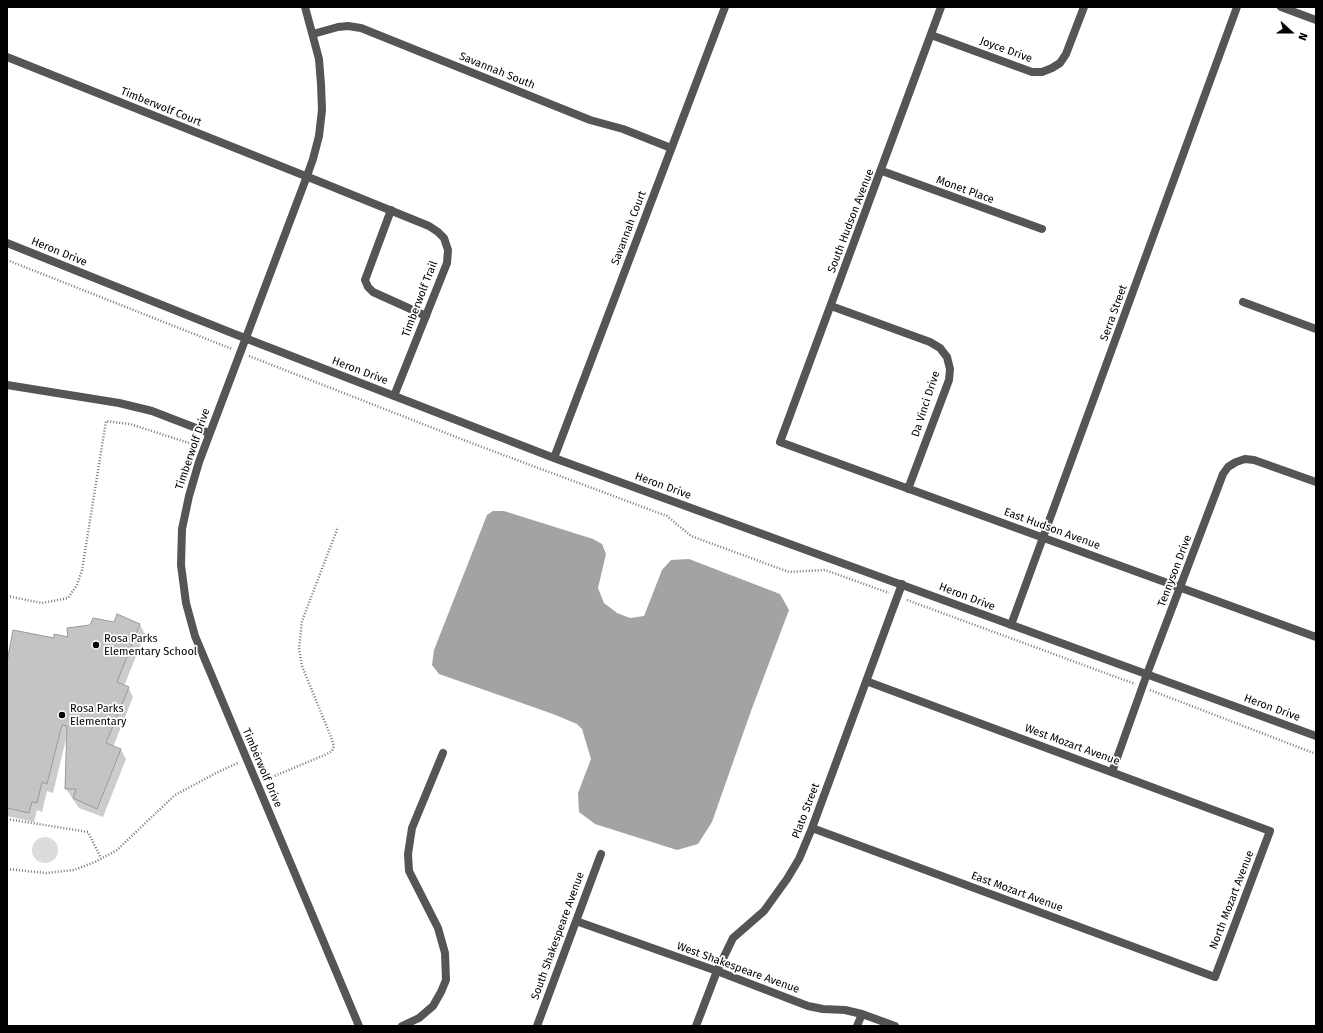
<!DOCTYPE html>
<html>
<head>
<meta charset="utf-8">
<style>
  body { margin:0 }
  #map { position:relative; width:1323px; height:1033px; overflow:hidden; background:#fff; font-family:"Fira Sans",sans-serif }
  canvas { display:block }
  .frame { position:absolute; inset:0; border:8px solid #000; pointer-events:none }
  .north { position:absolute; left:1271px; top:12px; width:40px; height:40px; -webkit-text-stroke:3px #fff; paint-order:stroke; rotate:111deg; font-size:11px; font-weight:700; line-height:16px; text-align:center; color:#000 }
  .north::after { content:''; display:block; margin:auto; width:14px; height:18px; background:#000; clip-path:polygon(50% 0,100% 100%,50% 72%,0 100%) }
</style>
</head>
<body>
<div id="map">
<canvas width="1323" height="1033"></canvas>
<div class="frame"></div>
<div class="north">N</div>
</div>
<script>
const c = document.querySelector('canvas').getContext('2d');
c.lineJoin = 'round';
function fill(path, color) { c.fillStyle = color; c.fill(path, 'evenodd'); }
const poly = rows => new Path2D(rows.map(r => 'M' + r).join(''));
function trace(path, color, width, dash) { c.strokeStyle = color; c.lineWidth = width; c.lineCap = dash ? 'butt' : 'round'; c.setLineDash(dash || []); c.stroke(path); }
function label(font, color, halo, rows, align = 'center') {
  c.font = font + ' "Fira Sans",sans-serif'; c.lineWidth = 3.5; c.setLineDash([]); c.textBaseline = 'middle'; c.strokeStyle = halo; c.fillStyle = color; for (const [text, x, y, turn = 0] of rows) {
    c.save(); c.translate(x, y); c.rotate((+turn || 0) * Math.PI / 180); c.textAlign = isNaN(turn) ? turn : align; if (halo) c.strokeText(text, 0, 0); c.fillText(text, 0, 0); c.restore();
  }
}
const green = poly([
  '32 850a13 13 0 1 1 26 0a13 13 0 1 1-26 0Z'
]);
const water = poly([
  [493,511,504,511,593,539,602,544,606,554,598,588,604,603,617,613,630,618,644,616,662,570,671,560,689,559,780,594,789,610,751,711,712,822,698,844,677,850,595,824,579,812,578,793,591,759,582,729,577,724,553,714,439,674,432,665,434,650,487,515]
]);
const shadow = poly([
  [118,616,140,625,145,634,124,686,128,687,133,697,113,747,121,750,126,759,103,817,79,808,66,789,67,735,53,793,47,791,42,812,37,810,34,822,7,816,7,667,54,639,70,638,115,623]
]);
const building = poly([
  [117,614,140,624,117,682,129,687,106,743,121,749,97,809,73,798,76,789,65,789,67,726,62,725,47,784,42,782,37,803,32,802,29,813,7,808,7,662,13,630,54,638,54,634,68,637,67,628,90,625,93,618,114,622,117,614]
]);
const path = poly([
  [7,260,232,349],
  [249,356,474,444,667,516,691,536,789,572,825,570,889,593],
  [7,596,42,603,68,598,77,585,82,570,106,421,130,424,189,443],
  [907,600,1135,684],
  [1150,690,1316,754],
  [255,755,262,753],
  [272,777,327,754,332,751,334,746,331,737,302,666,299,648,302,621,338,527],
  [7,819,88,832,101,858],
  [7,869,46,873,74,870,95,862,117,850,175,795,218,772,238,763]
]);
const service = poly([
  [391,210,365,280,368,287,373,292,426,316],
  [7,385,119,403,152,411,209,433],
  [402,1026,419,1018,433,1006,441,992,446,980,445,953,438,928,409,871,408,854,412,828,443,753]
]);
const minor = poly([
  [305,7,319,59,321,84,322,110,319,136,313,159,307,176,199,462,189,496,182,529,181,565,186,603,195,636,359,1026],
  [941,7,780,442,1316,637],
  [1281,7,1316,20],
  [313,34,338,27,348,26,361,28,590,120,623,129,671,148],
  [931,35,1032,72,1042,72,1052,68,1060,63,1066,54,1084,7],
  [7,57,323,183,429,226,438,232,444,238,448,250,447,263,394,396],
  [882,171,1042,229],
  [7,243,232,333,554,458,1316,736],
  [1243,302,1316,329],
  [831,306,930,342,940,348,947,357,950,369,949,380,908,489],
  [554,458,725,7],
  [1011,625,1237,7],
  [1112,772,1147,674,1223,474,1228,467,1236,462,1245,459,1254,460,1316,482],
  [812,828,1215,977,1270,831,866,681],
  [576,921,717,971,808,1006,823,1009,845,1010,862,1014,895,1026],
  [537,1026,601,854],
  [696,1026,717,971,733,938,764,911,787,879,799,859,812,828,902,584],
  [857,1026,862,1014]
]);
const markers = [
  [96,645,4,"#000"],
  [62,715,4,"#000"]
];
const streetNames = [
  ["Joyce Drive",1006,50,20],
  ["Savannah South",497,71,22],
  ["Timberwolf Court",161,107,22],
  ["Monet Place",965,190,20],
  ["South Hudson Avenue",851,221,-69],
  ["Savannah Court",629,228,-69],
  ["Heron Drive",59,252,22],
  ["Timberwolf Trail",420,299,-69],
  ["Serra Street",1114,313,-70],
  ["Heron Drive",360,371,21],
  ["Da Vinci Drive",926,404,-72],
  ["Timberwolf Drive",193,449,-71],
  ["Heron Drive",663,486,20],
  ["East Hudson Avenue",1052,529,20],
  ["Tennyson Drive",1175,571,-69],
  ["Heron Drive",967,597,21],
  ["Heron Drive",1272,708,20],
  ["West Mozart Avenue",1072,745,20],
  ["Timberwolf Drive",262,768,67],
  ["Plato Street",806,811,-69],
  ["East Mozart Avenue",1017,892,20],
  ["North Mozart Avenue",1232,900,-69],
  ["South Shakespeare Avenue",558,936,-70],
  ["West Shakespeare Avenue",738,968,20]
];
const poiNames = [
  ["Rosa Parks",104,639],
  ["Elementary School",104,652],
  ["Rosa Parks",70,709],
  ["Elementary",70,722]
];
fill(green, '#dcdcdc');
fill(water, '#a3a3a3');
fill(shadow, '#0003');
fill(building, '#c4c4c4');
trace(building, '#999', 1);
trace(path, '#777', 2.5, [1, 2]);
trace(service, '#555', 8);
trace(minor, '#555', 8);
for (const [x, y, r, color] of markers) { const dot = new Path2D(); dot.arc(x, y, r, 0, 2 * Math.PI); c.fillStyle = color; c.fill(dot); trace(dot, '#fff', 1.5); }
label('11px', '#000', '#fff', streetNames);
label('11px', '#000', '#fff', poiNames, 'left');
</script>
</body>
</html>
